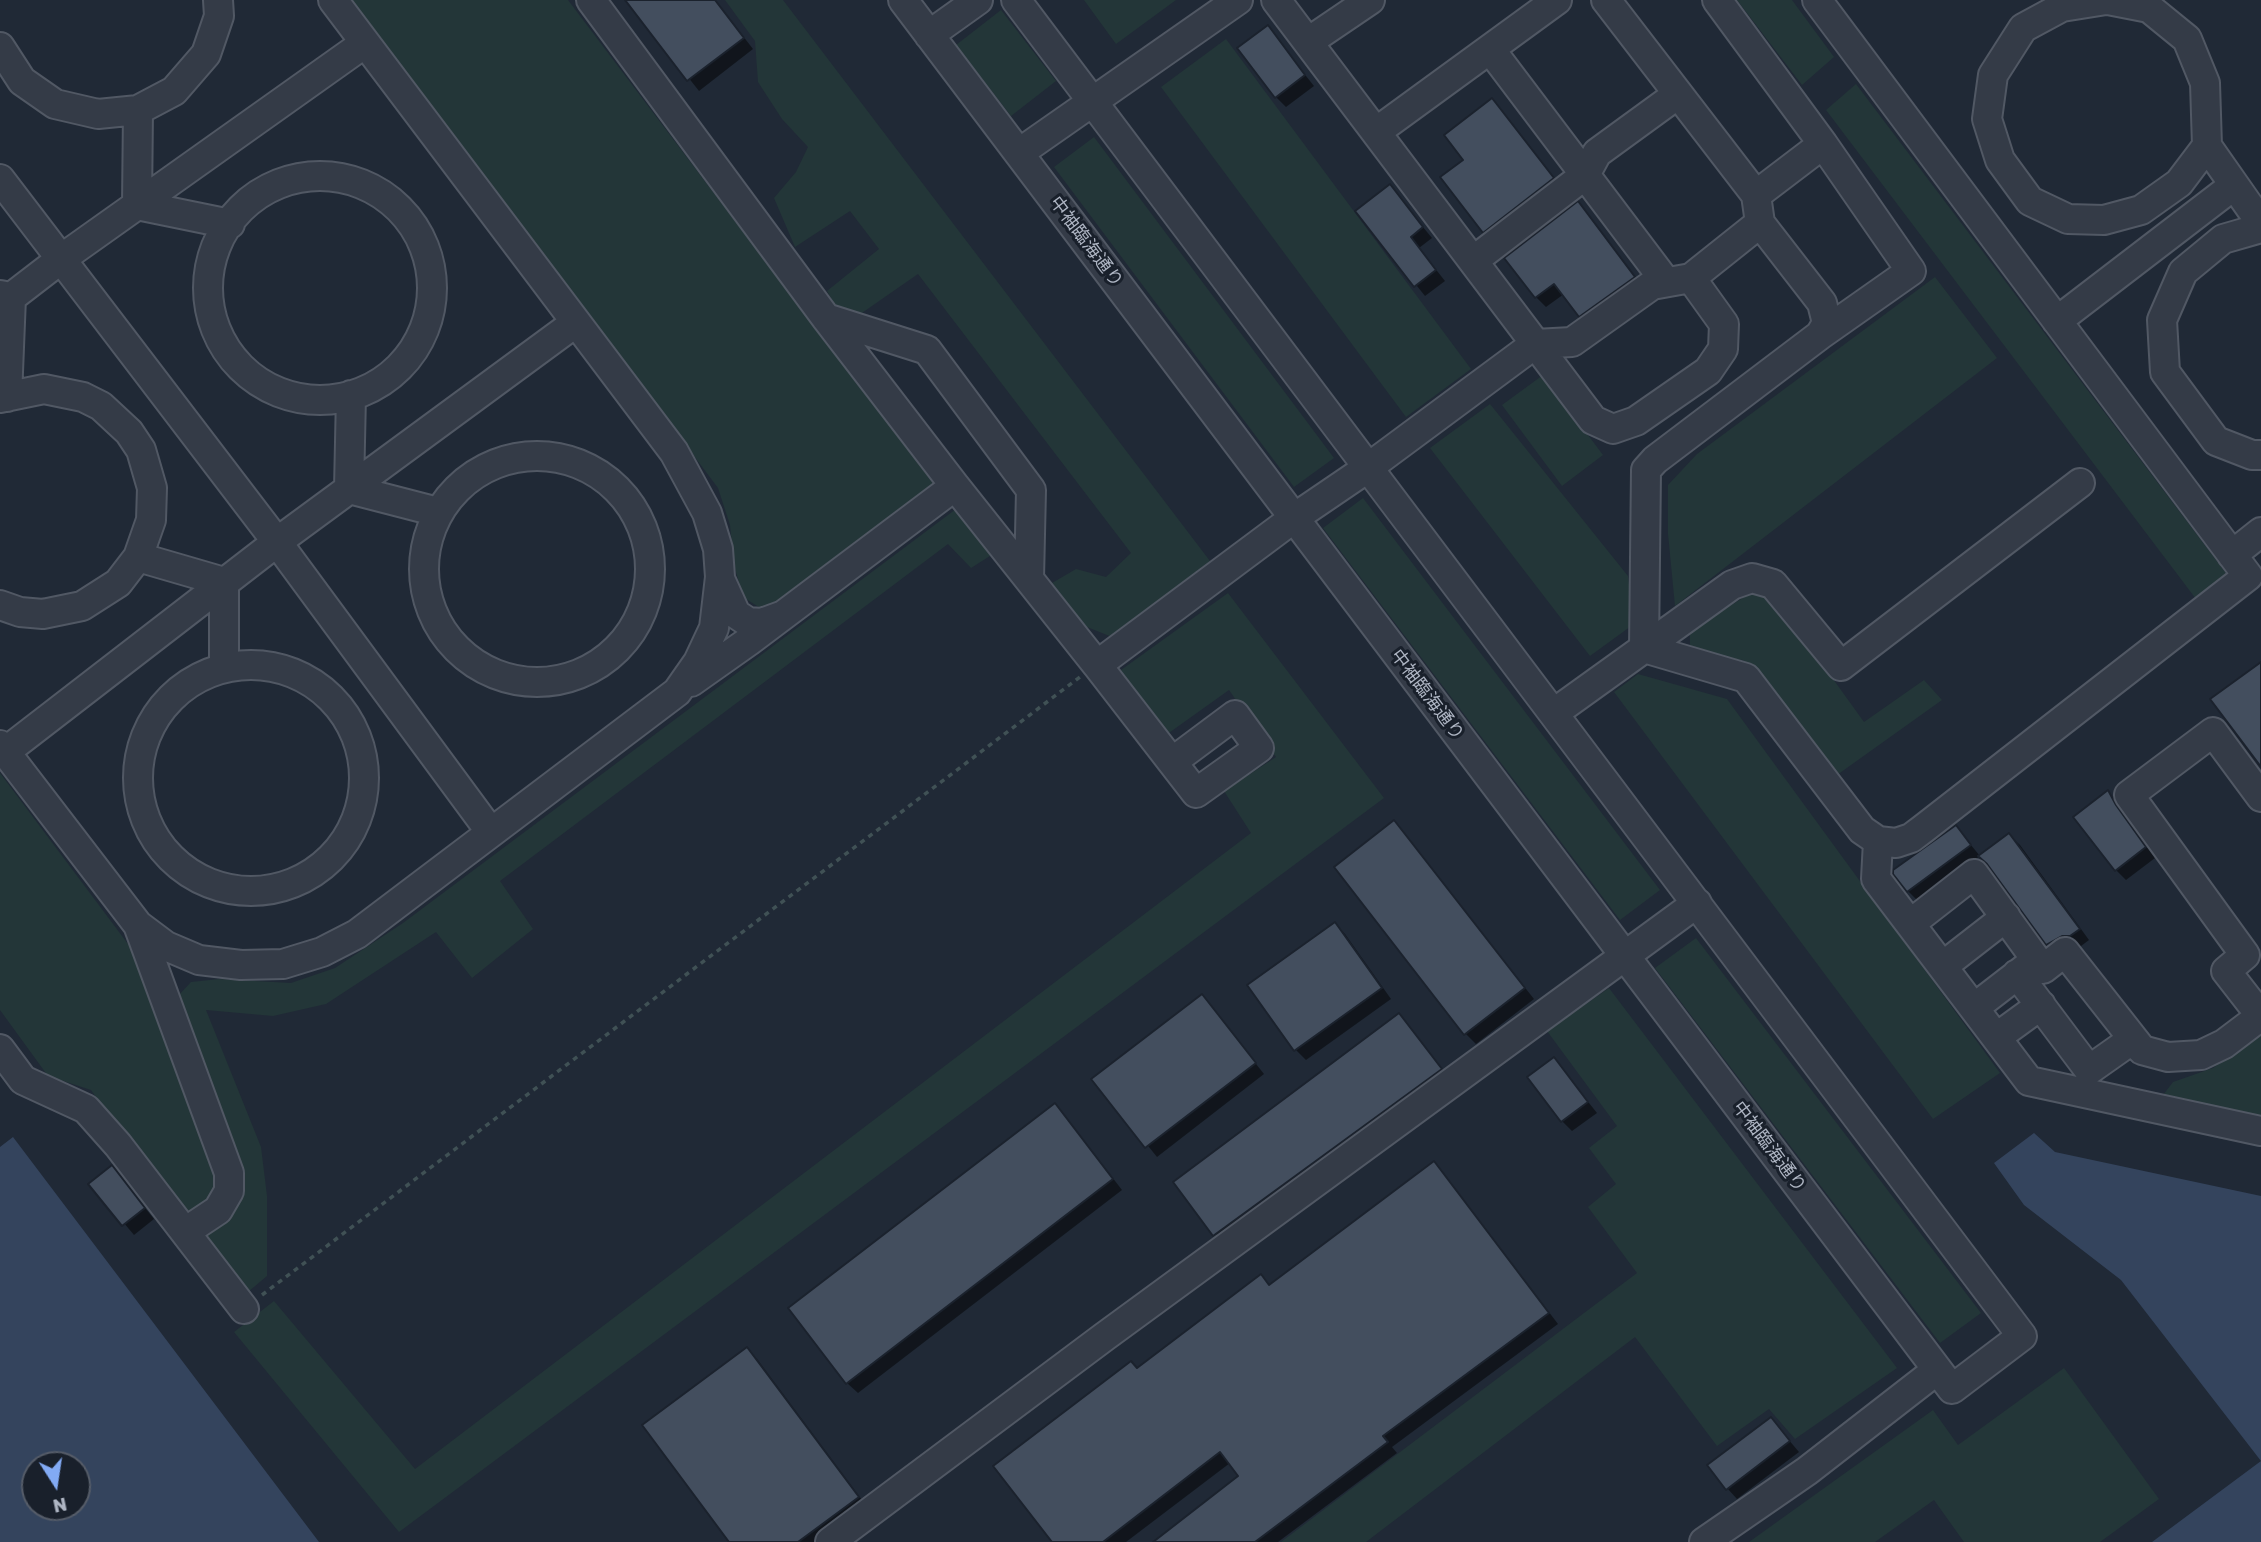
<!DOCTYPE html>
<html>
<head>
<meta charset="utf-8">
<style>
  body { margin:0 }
  #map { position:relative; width:2261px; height:1542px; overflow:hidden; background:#202936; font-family:Rubik,sans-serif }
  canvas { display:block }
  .north { position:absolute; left:21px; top:1451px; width:70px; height:70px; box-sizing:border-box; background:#19202b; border:2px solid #555c68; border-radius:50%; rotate:168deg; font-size:19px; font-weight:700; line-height:28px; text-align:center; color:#aeb5c3 }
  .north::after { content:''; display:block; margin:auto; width:24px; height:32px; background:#82aaf4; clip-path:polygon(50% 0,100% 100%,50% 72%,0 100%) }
</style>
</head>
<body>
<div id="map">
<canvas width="2261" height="1542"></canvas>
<div class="north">N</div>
</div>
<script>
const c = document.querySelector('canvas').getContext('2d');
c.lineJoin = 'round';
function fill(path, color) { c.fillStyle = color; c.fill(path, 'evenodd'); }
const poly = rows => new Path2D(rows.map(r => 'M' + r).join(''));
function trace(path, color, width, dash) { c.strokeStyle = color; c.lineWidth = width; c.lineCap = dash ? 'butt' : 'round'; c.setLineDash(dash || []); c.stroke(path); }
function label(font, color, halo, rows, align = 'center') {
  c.font = font + ' Rubik,"Noto Sans JP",sans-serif'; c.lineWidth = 6; c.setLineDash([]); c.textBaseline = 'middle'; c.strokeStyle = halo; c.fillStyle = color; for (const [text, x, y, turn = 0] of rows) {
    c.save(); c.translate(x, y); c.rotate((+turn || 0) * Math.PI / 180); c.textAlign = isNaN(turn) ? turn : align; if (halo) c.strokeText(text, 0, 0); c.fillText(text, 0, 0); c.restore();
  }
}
const green = poly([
  [352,0,568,0,936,487,768,613,743,597,734,565,730,525,718,488],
  [725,0,783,0,1210,561,1112,637,1077,623,1052,583,1076,569,1106,577,1131,553,918,274,846,324,827,291,879,249,850,211,795,247,774,198,796,172,808,147,782,119,758,82,755,41],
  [1084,0,1176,0,1116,44],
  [1737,0,1792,0,1834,57,1802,85],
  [1001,10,1056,81,1011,116,956,45],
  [1226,39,1471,369,1406,417,1161,87],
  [1856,84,2226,573,2196,599,1826,110],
  [1094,137,1334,458,1294,487,1054,167],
  [1935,277,1997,358,1675,606,1668,534,1668,485,1697,454],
  [1543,375,1603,455,1562,486,1502,405],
  [1490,404,1628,576,1634,624,1590,656,1430,448],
  [1363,498,1660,890,1620,920,1323,528],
  [956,509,993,554,971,568,948,544,500,881,533,929,472,978,436,932,326,1004,273,1016,206,1010,261,1147,267,1196,267,1276,242,1297,200,1234,225,1220,177,997,191,982,219,979,291,983,335,968,403,923],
  [1228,593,1384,798,399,1532,234,1332,274,1301,415,1469,1251,833,1224,791,1276,757,1229,690,1166,735,1121,670],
  [1749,594,1774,597,1864,722,1924,680,1942,700,1837,775,1743,660,1705,657,1690,648,1690,631],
  [1638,674,1727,699,2000,1073,1933,1119,1614,692],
  [0,773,134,952,220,1170,212,1194,183,1221,91,1090,48,1076,0,1010],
  [1696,938,1981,1313,1940,1343,1655,968],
  [1609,988,1897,1368,1795,1439,1769,1409,1717,1446,1635,1337,1366,1542,1281,1542,1637,1273,1588,1207,1616,1184,1589,1148,1617,1126,1547,1031],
  [2261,1032,2261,1122,2160,1099,2173,1082,2213,1068],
  [2064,1368,2159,1499,2100,1542,1964,1542,1934,1500,1875,1542,1749,1542,1933,1410,1958,1445]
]);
const water = poly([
  [2034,1133,2055,1152,2261,1196,2261,1542,2152,1542,2261,1461,2121,1280,2024,1205,1994,1163],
  [13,1137,319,1542,0,1542,0,1147],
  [77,1465,77,1507,35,1507,35,1465]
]);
const shadow = poly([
  [627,0,715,0,753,49,699,91],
  [1267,27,1314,86,1286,107,1276,97],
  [1492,100,1563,189,1494,242,1484,231],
  [1390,187,1432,238,1419,248,1445,281,1425,296,1357,211],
  [1578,203,1588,214,1644,288,1590,326,1564,294,1546,307,1536,297],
  [2108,793,2118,803,2125,817,2155,858,2126,880,2116,870],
  [1394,822,1534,999,1476,1044,1466,1034],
  [1956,827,1980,856,1918,901,1908,891],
  [2009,835,2020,845,2089,940,2081,946,2073,945,2058,954,2048,944,1991,867],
  [1335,924,1345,934,1391,999,1306,1060,1296,1050],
  [1202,996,1264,1074,1157,1157,1094,1079],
  [1398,1015,1450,1080,1225,1245,1175,1183],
  [1554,1059,1597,1113,1572,1131,1562,1121],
  [1065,1116,1122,1190,858,1393,847,1383],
  [1434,1163,1444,1174,1558,1324,1392,1447,1397,1453,1278,1542,1156,1542,1241,1476,1230,1463,1126,1542,1054,1542,1137,1369,1261,1276,1270,1286],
  [112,1167,154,1219,134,1235,91,1184],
  [747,1349,757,1359,868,1508,822,1542,731,1542],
  [1771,1419,1799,1452,1737,1499,1727,1488]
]);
const building = poly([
  [625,0,715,0,744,38,687,81,625,0],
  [1268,25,1305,75,1275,98,1237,48,1268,25],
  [1492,98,1554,178,1483,233,1440,177,1463,160,1444,135,1492,98],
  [1390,184,1423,227,1411,237,1436,270,1414,287,1355,211,1390,184],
  [1578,201,1635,277,1579,317,1554,284,1535,298,1504,258,1578,201],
  [2261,662,2261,767,2210,699,2261,662],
  [2108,790,2116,805,2146,847,2115,871,2073,817,2108,790],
  [1394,820,1525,988,1464,1035,1334,867,1394,820],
  [1956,825,1971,845,1907,892,1893,874,1893,870,1956,825],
  [2009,833,2080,929,2070,936,2062,936,2046,945,1987,864,1978,856,2009,833],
  [1335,922,1382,988,1294,1051,1247,985,1335,922],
  [1202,994,1256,1063,1145,1148,1091,1079,1202,994],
  [1399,1013,1442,1069,1213,1236,1173,1182,1399,1013],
  [1554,1057,1588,1102,1561,1122,1527,1077,1554,1057],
  [1055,1103,1113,1179,846,1384,788,1308,1055,1103],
  [1434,1161,1549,1313,1383,1436,1388,1442,1255,1542,1153,1542,1238,1476,1220,1452,1103,1542,1052,1542,993,1466,1131,1361,1137,1368,1261,1274,1269,1285,1434,1161],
  [112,1165,145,1208,122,1226,88,1184,112,1165],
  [747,1347,859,1497,798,1542,729,1542,642,1425,747,1347],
  [1771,1417,1790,1441,1726,1490,1707,1465,1771,1417]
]);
const path = poly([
  [262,1295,1080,677]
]);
const minor = poly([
  [591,0,826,318,955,486,749,641,691,682],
  [903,0,1952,1389,2022,1336,1016,0],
  [1276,0,1593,420,1613,429,1636,421,1708,371,1723,349,1724,324,1691,278],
  [1606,0,1756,195],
  [1717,0,1823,144],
  [1817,0,2248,576,1923,829,1911,838,1896,843,1878,841,1862,830,1746,678,1644,648,1646,470,1655,460,1820,335,1911,271,1823,144,1756,195,1760,223,1822,303,1827,323,1820,335],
  [2106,0,2062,7,2023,28,1993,75,1987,119,2000,160,2030,201,2068,219,2104,220,2141,210,2179,183,2207,146,2205,83,2187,39,2149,8,2108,0],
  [929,35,978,0],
  [1308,42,1370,0],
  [0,47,22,81,55,104,98,114,138,110,174,91,206,54,219,16,218,0],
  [1490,49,1666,282],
  [138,110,137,205,230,224],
  [1376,132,1557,0],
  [2207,146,2261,223],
  [1019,153,1238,0],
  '208 288a112 112 0 1 1 224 0a112 112 0 1 1-224 0Z',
  [0,179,277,542,490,831],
  [2261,228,2223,239,2183,272,2162,320,2165,372,2216,441,2252,455,2261,455],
  [1473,261,1585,175,1597,153,1678,94],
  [0,295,11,297,7,397],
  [0,306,61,259,365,43],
  [826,318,927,350,1031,490,1029,579],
  [2057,321,2233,186],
  [351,395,349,489,438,512],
  [0,398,44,389,83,397,101,406,129,432,141,450,152,488,151,520,138,557,118,583,82,606,43,614,20,612,0,605],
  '424 569a113 113 0 1 1 226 0a113 113 0 1 1-226 0Z',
  [955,486,1097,665,1294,518,1369,467,1535,344,1572,342,1652,285,1691,278,1760,223],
  [2232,555,2261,532],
  [138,557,224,582,224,667],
  [721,581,736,614,748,622,762,623,781,616],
  '138 778a113 113 0 1 1 226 0a113 113 0 1 1-226 0Z',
  [1097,665,1172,762,1196,793,1259,748,1235,715,1172,762],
  [1554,713,1732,585,1752,578,1773,584,1841,666,2080,483],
  [0,745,138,925,166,946,199,960,241,965,283,964,322,952,357,934,677,692,698,662,714,628,720,577,718,549,707,513,674,452,333,0],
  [5,752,277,542,575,323],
  [1878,841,1876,879,2029,1081,2261,1131],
  [1910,924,1974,874,2043,969,2065,952,2142,1050,2168,1057,2201,1055,2224,1044,2261,1016],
  [138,925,229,1173,229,1191,218,1210,185,1232],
  [1943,966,2006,917],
  [2017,974,2089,1070,2133,1039],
  [1974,1008,2031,964],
  [2261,1016,2226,971,2245,955,2129,795,2213,732,2261,797],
  [1997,1037,2041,1005],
  [0,1049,23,1080,86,1109,118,1145,244,1309],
  [830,1542,1104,1337,1697,903],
  [1704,1542,1807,1471,1937,1370]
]);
const streetNames = [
  ["中袖臨海通り",1086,242,53],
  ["中袖臨海通り",1427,695,53],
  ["中袖臨海通り",1769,1147,53]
];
fill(green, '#233638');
fill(water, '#34445d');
fill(shadow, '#0007');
fill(building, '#434e5e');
trace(building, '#1b222d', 2);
trace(minor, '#515864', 32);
trace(path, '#405155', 3.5, [5, 5]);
trace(minor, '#343b47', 28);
label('18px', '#aeb5c3', '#19202b', streetNames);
</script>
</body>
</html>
